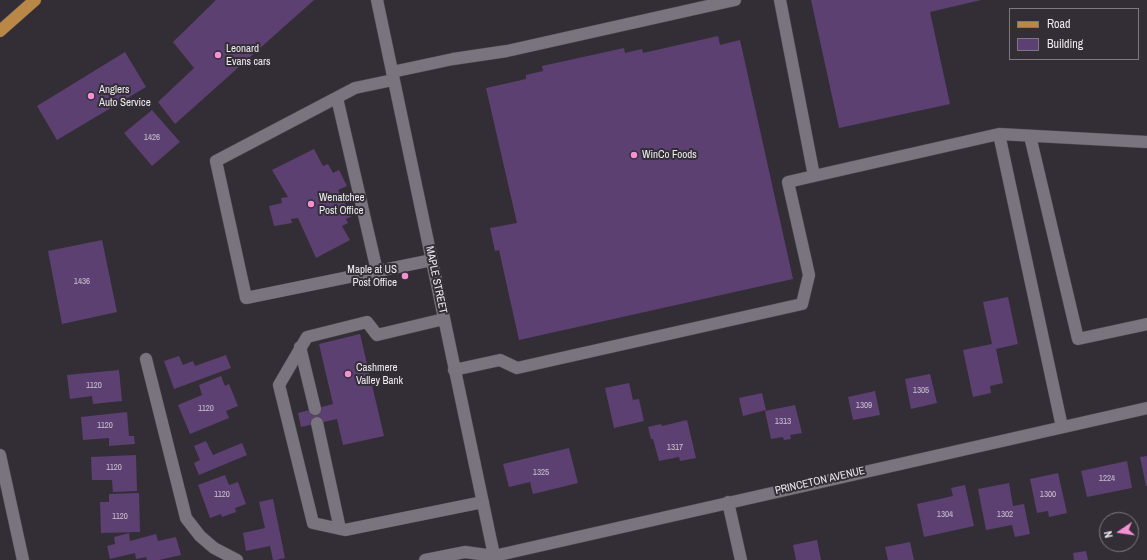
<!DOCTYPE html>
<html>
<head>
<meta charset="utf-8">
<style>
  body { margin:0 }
  #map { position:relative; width:1147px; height:560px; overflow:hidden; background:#332e36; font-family:"Archivo Narrow",sans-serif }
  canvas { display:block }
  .legend { position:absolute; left:1009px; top:8px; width:130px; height:52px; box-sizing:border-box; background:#332e36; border:1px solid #7d7980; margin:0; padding:5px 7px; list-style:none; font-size:12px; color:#eceaef }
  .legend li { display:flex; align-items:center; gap:8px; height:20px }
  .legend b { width:20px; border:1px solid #7d7980 }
  .north { position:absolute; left:1099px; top:512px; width:40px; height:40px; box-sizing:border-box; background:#332e36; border:1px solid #7d7980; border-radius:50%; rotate:257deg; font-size:11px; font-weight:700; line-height:16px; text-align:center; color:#eceaef }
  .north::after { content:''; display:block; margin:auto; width:14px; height:18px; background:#f491d4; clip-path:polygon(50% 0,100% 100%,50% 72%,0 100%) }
</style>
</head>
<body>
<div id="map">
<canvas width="1147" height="560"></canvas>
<ul class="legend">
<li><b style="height:5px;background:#b98846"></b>Road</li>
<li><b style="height:11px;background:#5c4071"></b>Building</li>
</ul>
<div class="north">N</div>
</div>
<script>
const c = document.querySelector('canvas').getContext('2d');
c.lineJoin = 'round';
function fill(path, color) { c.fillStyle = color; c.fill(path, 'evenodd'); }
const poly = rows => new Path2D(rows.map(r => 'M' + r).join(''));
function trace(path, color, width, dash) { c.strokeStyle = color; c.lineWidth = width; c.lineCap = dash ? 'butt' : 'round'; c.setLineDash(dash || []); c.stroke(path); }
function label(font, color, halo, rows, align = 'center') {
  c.font = font + ' "Archivo Narrow",sans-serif'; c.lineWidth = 4; c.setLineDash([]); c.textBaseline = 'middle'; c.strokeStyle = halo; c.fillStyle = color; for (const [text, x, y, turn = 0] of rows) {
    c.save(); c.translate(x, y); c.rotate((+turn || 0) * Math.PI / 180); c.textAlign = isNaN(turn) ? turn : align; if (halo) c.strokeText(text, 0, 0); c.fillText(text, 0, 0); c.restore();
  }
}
const building = poly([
  [216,0,314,0,175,124,158,102,194,68,173,42],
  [811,0,981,0,930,12,950,104,839,128],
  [718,36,720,45,740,40,793,279,519,340,499,250,495,251,490,228,517,223,486,88,526,79,526,75,543,71,542,66,624,48,625,53,642,49,643,53],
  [125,52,146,87,57,140,37,106],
  [152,110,180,142,152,166,124,133],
  [314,149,323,166,328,164,333,173,339,170,347,186,338,190,352,216,346,219,348,223,342,226,350,240,316,258,298,218,291,219,292,223,274,226,269,206,282,203,281,198,288,197,272,170],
  [102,240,117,312,62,324,48,251],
  [1008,297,1018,344,996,349,1003,383,990,386,991,393,973,397,963,350,992,344,983,302],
  [360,334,384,436,343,445,337,419,301,427,298,413,333,404,319,344],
  [226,355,231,368,174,389,164,361,179,356,183,365,193,361,195,366],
  [119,370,122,401,93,404,92,396,70,399,67,375],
  [930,374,937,403,911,409,905,379],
  [221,376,225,386,229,384,238,406,226,411,229,418,190,434,178,405,202,395,199,385],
  [629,383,633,400,639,399,644,421,614,428,605,388],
  [875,391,880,415,853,420,848,397],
  [762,393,766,410,743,416,739,398],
  [795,405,802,433,790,435,791,439,784,440,783,437,771,439,765,411],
  [127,412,129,436,134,436,135,444,109,446,109,438,83,440,81,417],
  [687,420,696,458,680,461,679,457,659,461,653,439,651,439,648,427,661,424,662,426],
  [206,441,213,455,242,443,247,455,199,475,194,463,200,460,194,446],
  [569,448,578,483,533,494,530,482,509,487,503,464],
  [136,455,137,491,113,492,112,480,92,480,91,457],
  [1147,456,1147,486,1146,486,1140,457],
  [1127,461,1132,488,1087,497,1081,471],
  [1058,473,1067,513,1049,517,1048,511,1037,513,1030,479],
  [225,475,229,485,238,482,246,504,235,508,236,512,222,517,221,514,210,518,198,485],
  [1009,483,1013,506,1024,504,1030,534,1015,537,1012,525,986,530,978,489],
  [965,485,974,526,924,537,917,504,953,496,951,488],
  [139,493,140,532,101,533,100,502,109,502,109,494],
  [273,499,285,558,276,560,273,560,270,546,246,551,243,533,265,528,259,502],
  [129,533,130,541,156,534,158,541,176,537,181,555,159,560,147,560,146,557,136,559,135,553,110,559,107,546,115,544,114,537],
  [817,540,821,560,796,560,793,545],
  [910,542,914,560,888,560,885,547],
  [1086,551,1088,560,1074,560,1073,553]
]);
const minor = poly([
  [377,0,495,560],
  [780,0,814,176,999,134,1062,427],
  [392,72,453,59,507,51,735,0],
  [393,80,355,88,216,161,246,298,432,260],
  [337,98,377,271],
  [999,134,1147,142],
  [1030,136,1078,339,1147,324],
  [444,319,377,335,367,322,307,337,279,385,313,523,345,530,483,502],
  [300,347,315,409],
  [146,359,186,518,200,536,214,548,237,560],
  [454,370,500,360,517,368,802,304,809,275,788,182,814,176],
  [317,423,340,529],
  [0,455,23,560],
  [728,502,741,560],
  [425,560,465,552,494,556,1147,408]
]);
const major = poly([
  [0,31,35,0]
]);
const markers = [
  [218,55,4,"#f491d4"],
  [91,96,4,"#f491d4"],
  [634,155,4,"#f491d4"],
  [311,204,4,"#f491d4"],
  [405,276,4,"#f491d4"],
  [348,374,4,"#f491d4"]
];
const numberNames = [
  ["1426",152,138],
  ["1436",82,282],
  ["1120",94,386],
  ["1305",921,391],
  ["1309",864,406],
  ["1120",206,409],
  ["1313",783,422],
  ["1120",105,426],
  ["1317",675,448],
  ["1120",114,468],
  ["1325",541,473],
  ["1224",1107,479],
  ["1120",222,495],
  ["1300",1048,495],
  ["1304",945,515],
  ["1302",1005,515],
  ["1120",120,517]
];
const poiNames = [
  ["Leonard",226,49],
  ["Evans cars",226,62],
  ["Anglers",99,90],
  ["Auto Service",99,103],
  ["WinCo Foods",642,155],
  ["Wenatchee",319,198],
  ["Post Office",319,211],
  ["Maple at US",397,270,"right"],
  ["Post Office",397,283,"right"],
  ["Cashmere",356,368],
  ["Valley Bank",356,381]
];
const streetNames = [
  ["MAPLE STREET",436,280,78],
  ["PRINCETON AVENUE",820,481,-13]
];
fill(building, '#5c4071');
trace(minor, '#4d4a50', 13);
trace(major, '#4d4a50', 13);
trace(minor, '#79747d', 12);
trace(major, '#b98846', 12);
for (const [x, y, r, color] of markers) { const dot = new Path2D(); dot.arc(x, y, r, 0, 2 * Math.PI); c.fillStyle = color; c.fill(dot); trace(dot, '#332e36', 1.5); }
label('9px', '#c8c0d0', null, numberNames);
label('11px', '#eceaef', '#332e36', poiNames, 'left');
label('11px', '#eceaef', '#332e36', streetNames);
</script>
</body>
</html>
